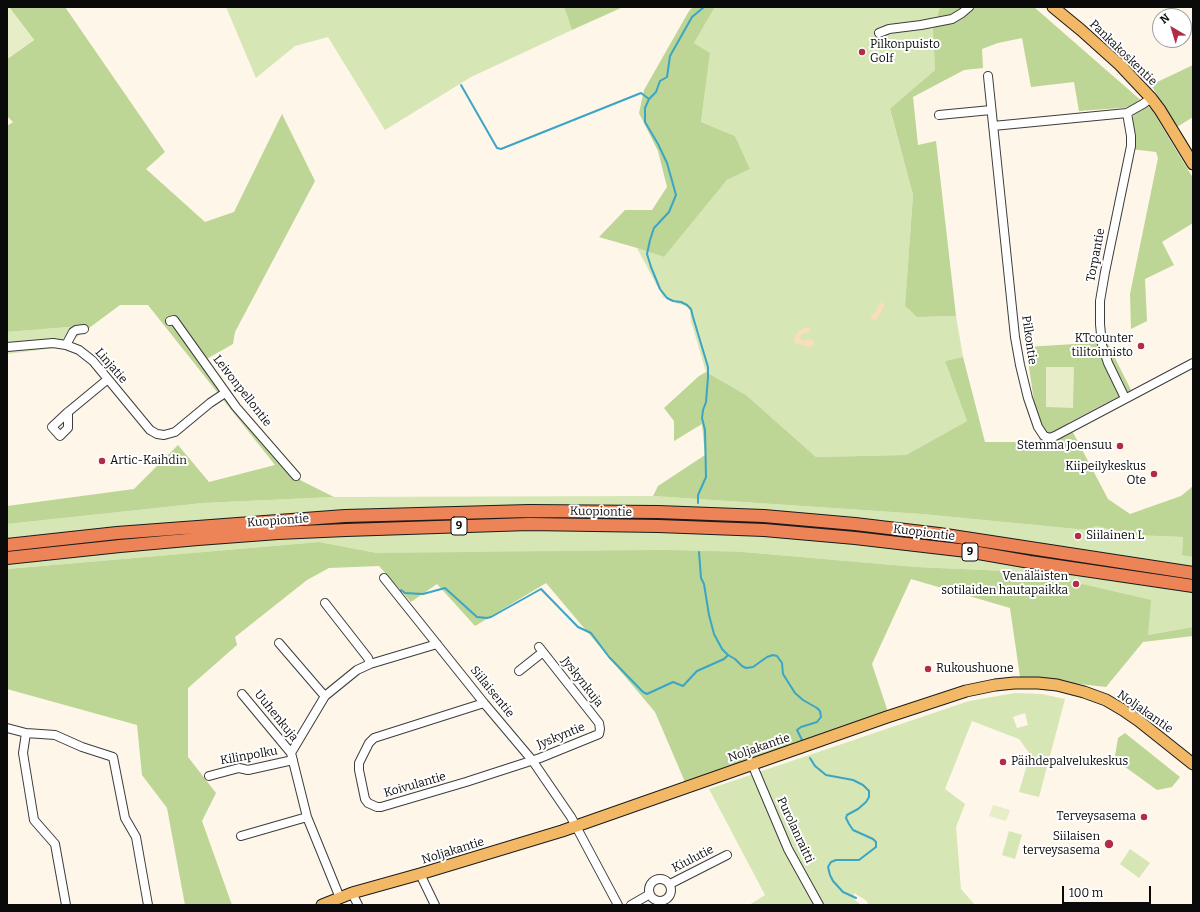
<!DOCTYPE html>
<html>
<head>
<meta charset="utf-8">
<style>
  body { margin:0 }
  #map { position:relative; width:1200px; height:912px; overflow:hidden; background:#fef6e9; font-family:Bitter,serif }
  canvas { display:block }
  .frame { position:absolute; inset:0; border:8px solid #0a0a0a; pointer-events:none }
  .north { position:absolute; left:1152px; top:8px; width:40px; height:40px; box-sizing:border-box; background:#fff; border:1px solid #9d9d9d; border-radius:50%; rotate:322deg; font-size:11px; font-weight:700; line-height:16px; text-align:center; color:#0a0a0a }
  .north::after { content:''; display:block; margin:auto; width:14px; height:18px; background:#b22b47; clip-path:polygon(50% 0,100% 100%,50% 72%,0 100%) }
  .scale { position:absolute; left:1062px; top:886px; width:89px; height:18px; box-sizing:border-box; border:2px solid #0a0a0a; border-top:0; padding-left:5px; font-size:12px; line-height:14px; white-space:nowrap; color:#0a0a0a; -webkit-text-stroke:3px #fff; paint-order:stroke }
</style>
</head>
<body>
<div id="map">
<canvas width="1200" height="912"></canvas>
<div class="frame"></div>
<div class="north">N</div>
<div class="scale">100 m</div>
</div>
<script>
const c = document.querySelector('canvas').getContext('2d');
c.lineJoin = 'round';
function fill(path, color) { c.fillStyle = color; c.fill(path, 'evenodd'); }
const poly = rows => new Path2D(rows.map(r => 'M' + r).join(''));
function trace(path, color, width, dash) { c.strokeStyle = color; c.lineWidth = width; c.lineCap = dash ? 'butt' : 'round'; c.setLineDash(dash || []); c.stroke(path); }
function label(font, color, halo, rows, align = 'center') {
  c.font = font + ' Bitter,serif'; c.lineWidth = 4; c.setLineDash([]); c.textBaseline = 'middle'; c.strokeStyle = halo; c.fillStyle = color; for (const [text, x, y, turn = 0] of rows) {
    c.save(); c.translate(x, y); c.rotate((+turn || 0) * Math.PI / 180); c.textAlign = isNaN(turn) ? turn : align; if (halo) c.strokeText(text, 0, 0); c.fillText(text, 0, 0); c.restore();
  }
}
const green = poly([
  [226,7,564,7,572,30,471,77,385,130,328,37,295,46,256,78],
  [715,7,940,7,933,30,935,70,890,110,913,195,905,306,917,317,956,316,963,357,945,361,967,421,906,455,816,457,746,395,706,372,691,321,690,311,687,307,684,305,678,304,663,297,637,248,664,257,727,180,750,169,735,136,701,122,710,53,694,43],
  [81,326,85,331,64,347,7,354,7,332],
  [653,496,922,514,1087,530,1096,526,1132,535,1183,537,1182,554,1193,557,1193,627,1148,635,1030,572,916,567,743,552,377,553,319,542,7,569,7,524,203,503,334,497],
  [1015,693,1042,694,1065,699,1039,797,1019,792,1030,754,1019,739,972,721,945,789,965,804,956,827,961,889,975,905,868,905,867,901,854,893,854,899,861,905,749,905,765,895,709,789,969,701],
  [1025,713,1028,725,1017,728,1013,717],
  [1009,831,1022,835,1015,859,1002,855],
  [1130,849,1150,863,1139,878,1120,864]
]);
const forest = poly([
  [9,7,65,7,165,152,146,169,205,222,234,212,282,114,315,181,235,332,233,344,203,361,296,476,302,481,334,497,203,503,7,524,7,506,134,489,178,445,209,482,275,465,148,305,120,305,85,331,81,326,7,332,7,126,13,122,7,116,7,59,34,40],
  [564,7,623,7,572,30],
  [693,7,715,7,694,43,710,53,701,122,735,136,750,169,727,180,664,257,637,248,599,237,625,210,652,210,667,187,658,151,639,113,644,90,689,11],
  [940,7,1034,7,1152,110,1193,178,1193,223,1162,242,1174,265,1145,279,1147,321,1131,329,1130,294,1158,158,1156,152,1130,149,1134,107,1079,111,1074,82,1031,87,1022,38,998,43,982,49,983,68,964,70,913,97,918,145,936,141,956,316,917,317,905,306,913,195,890,109,935,70,933,30],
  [1193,65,1193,117,1177,127,1151,85],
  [1107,342,1131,390,1068,423,1108,499,1130,514,1181,496,1193,486,1193,557,1182,555,1183,537,1132,535,1096,526,1087,530,922,514,653,496,658,486,705,455,702,424,674,441,674,421,664,408,699,376,706,372,746,395,816,457,906,455,967,421,945,361,963,357,985,442,1040,442,1026,347],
  [319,542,377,553,665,550,743,552,916,567,1030,572,1151,600,1148,635,1193,627,1193,636,1143,642,1106,687,1020,677,1010,608,911,579,872,664,888,712,685,782,655,712,546,583,475,626,437,584,411,602,379,566,329,568,307,580,235,637,237,645,188,688,188,757,216,793,202,821,232,905,185,905,167,808,142,775,137,725,7,689,7,569],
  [1125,733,1180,777,1172,787,1157,790,1117,761,1115,756,1118,738]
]);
const sand = poly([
  [881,302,884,304,884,307,877,319,873,320,870,317,875,312,879,305],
  [807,327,810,329,810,332,802,334,800,338,803,340,812,339,814,342,814,345,809,348,804,345,794,343,794,338,796,334,798,331]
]);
const pitch = poly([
  [7,7,9,7,34,40,7,59],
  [1046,367,1074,367,1073,408,1046,407],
  [993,805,1010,810,1006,821,989,816]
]);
const stream = poly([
  [461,85,497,148,501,149,641,93,649,99],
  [698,503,698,495,706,477,705,430,702,418,703,410,706,402,708,377,708,367,693,317,691,309,687,305,681,302,673,301,667,298,660,289,651,267,647,254,650,240,654,228,669,212,676,195,667,163,658,144,645,122,645,108,649,99,656,92,660,81,667,77,670,56,692,17,704,7],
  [699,552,701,578,704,584,709,615,714,634,722,649,728,655,735,659,742,666,746,668,753,667,767,657,773,655,777,656,782,663,783,674,795,693,803,700,817,708,820,711,821,717,817,722,801,727,797,730,802,740],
  [401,590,405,593,423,594,445,588,477,617,487,618,491,617,541,589,578,627,591,633,609,657,643,692,647,694,673,682,683,686,697,671,724,659,728,655],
  [810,758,815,766,826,775,853,780,863,785,869,791,869,797,866,802,858,809,847,815,846,818,849,824,853,830,873,839,876,842,876,847,859,860,836,860,831,862,828,867,830,875,833,881,843,892,856,898]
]);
const minor = poly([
  [879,33,889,29,921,25,952,19,962,13,969,7],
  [988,76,1015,337,1020,365,1028,398,1038,427,1044,436,1050,438,1055,436,1193,363],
  [939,115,991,110],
  [993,126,1127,113,1143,104,1151,98],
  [170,321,174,320,236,407,296,476],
  [66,345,73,332,76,330,84,329],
  [7,347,53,343,66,345,79,350,93,361,150,430,157,434,164,435,175,432,210,403,225,393],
  [1125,398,1108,363,1102,345,1100,324,1100,301,1105,272,1131,146,1131,136,1127,113],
  [68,412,68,428,60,436,52,427,68,412,108,379],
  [384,578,484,703,532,760,571,817,618,905],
  [325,603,368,658,370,664],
  [279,643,322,693,325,696],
  [519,671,543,652],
  [242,694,291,753],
  [484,703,374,738,369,743,359,763,359,770,365,799,368,803,377,807,381,807,466,782,540,758,599,734,600,729,599,723,539,647],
  [7,728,26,733,55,735,82,747,113,757,125,818,136,837,148,905],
  [26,733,23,753,34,820,55,844,66,905],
  [752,764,788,849,819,905],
  [209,776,239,768,248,770,293,760],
  [241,836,307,817],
  [420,874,435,905],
  '649 890a11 11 0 1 1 22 0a11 11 0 1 1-22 0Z',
  [670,884,727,855],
  [352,893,358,905],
  [340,898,307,817,291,753,325,696,357,670,370,664,437,644],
  [631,905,650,894]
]);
const major = poly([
  [1053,7,1081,30,1120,65,1151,98,1160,110,1193,164],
  [322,905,352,893,420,874,562,831,887,717,966,691,995,685,1014,683,1038,683,1057,685,1084,692,1106,700,1123,710,1139,721,1193,764]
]);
const highway = poly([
  [7,545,117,533,345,516,529,511,658,512,764,516,855,524,939,534,1193,573],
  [7,558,120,546,198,539,278,533,346,530,529,524,658,526,764,530,855,538,967,551,1030,562,1193,586]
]);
const markers = [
  [862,52,4,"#b22b47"],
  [1141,346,4,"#b22b47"],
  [1120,446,4,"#b22b47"],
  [102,461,4,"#b22b47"],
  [1154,474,4,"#b22b47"],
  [1078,536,4,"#b22b47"],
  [1076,584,4,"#b22b47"],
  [928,669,4,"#b22b47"],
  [1003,762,4,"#b22b47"],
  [1144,817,4,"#b22b47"],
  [1109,844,5,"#b22b47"]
];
const shields = [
  [459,526,16],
  [970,552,16]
];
const shieldNames = [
  ["9",459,526],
  ["9",970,552]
];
const poiNames = [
  ["Pilkonpuisto",870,45,"left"],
  ["Golf",870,59,"left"],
  ["KTcounter",1133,339],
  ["tilitoimisto",1133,353],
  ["Stemma Joensuu",1112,446],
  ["Artic-Kaihdin",110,461,"left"],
  ["Kiipeilykeskus",1146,467],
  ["Ote",1146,481],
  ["Siilainen L",1086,536,"left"],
  ["Venäläisten",1068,577],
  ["sotilaiden hautapaikka",1068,591],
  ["Rukoushuone",936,669,"left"],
  ["Päihdepalvelukeskus",1011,762,"left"],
  ["Terveysasema",1136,817],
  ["Siilaisen",1100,837],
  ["terveysasema",1100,851]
];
const streetNames = [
  ["Pankakoskentie",1123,53,44],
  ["Torpantie",1096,255,-79],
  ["Pilkontie",1029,340,82],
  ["Linjatie",111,366,49],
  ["Leivonpellontie",242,391,52],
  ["Kuopiontie",601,512,1],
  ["Kuopiontie",278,521,-4],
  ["Kuopiontie",924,533,7],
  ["Jyskynkuja",582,682,52],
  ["Siilaisentie",492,692,51],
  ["Noljakantie",1145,712,35],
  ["Uuhenkuja",276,716,51],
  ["Jyskyntie",561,736,-22],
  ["Noljakantie",759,748,-19],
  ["Kilinpolku",249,756,-10],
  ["Koivulantie",415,785,-16],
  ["Purolanraitti",795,830,65],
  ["Noljakantie",453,851,-17],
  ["Kiulutie",693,859,-27]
];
fill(green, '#d6e6b5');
fill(forest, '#bdd595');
fill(sand, '#f7dfb8');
fill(pitch, '#e6edc7');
trace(stream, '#3ba5c6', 2);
trace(minor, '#3d3d3d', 10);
trace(major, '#1b1b1b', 13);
trace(highway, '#1b1b1b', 14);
trace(minor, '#fff', 8);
trace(major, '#f2b865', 11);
trace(highway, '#ed8458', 12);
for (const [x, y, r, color] of markers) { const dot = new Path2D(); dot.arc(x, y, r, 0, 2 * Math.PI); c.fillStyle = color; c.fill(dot); trace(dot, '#fff', 1.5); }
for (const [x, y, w] of shields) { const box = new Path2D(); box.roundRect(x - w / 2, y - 9, w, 18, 3); c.fillStyle = '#fff'; c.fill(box); trace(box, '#0a0a0a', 1); }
label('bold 11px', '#0a0a0a', null, shieldNames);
label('12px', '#0a0a0a', '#fff', poiNames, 'right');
label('12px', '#0a0a0a', '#fff', streetNames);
</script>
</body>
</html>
